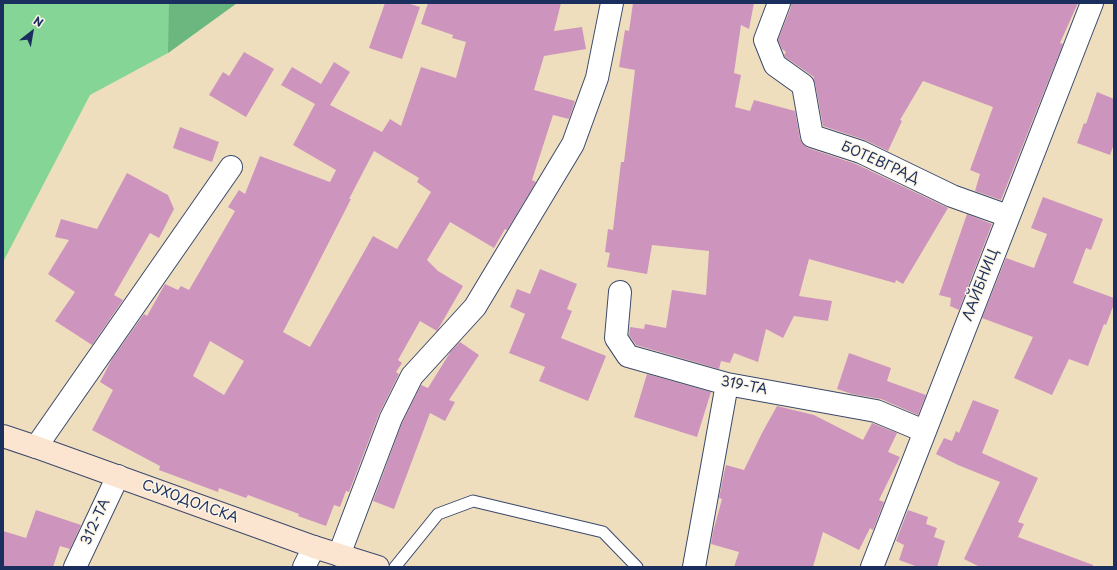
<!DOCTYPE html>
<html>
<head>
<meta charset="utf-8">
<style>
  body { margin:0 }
  #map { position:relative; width:1117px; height:570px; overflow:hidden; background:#efdebd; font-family:"Playpen Sans",sans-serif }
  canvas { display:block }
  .frame { position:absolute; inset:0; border:4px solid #1b2f5e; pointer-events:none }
  .north { position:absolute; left:12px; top:12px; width:40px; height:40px; -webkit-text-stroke:3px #fcf5e5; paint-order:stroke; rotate:31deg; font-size:11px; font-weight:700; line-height:16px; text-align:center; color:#1b2f5e }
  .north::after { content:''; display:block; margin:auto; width:14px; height:18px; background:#1b2f5e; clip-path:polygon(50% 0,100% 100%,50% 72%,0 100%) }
</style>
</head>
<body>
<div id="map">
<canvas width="1117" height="570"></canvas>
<div class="frame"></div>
<div class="north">N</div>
</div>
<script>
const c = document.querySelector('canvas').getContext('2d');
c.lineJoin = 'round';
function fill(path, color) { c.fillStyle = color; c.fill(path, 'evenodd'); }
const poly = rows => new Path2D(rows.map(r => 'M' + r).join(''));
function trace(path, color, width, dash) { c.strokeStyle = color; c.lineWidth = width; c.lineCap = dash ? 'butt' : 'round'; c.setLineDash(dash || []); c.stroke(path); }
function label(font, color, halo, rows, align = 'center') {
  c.font = font + ' "Playpen Sans",sans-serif'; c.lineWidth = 3; c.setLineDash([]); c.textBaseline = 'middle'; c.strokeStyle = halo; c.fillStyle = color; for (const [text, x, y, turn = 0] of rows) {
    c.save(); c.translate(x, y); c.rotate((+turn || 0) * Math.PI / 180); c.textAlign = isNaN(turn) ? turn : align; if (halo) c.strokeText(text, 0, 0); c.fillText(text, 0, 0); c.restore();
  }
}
const green = poly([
  [3,3,237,3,168,53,90,95,3,262]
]);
const forest = poly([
  [169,3,237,3,168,53]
]);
const building = poly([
  [385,3,407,3,420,7,402,59,369,48],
  [428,3,561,3,554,31,582,27,586,49,544,56,534,90,575,101,569,119,553,115,532,180,536,182,507,230,505,229,494,248,450,222,427,260,438,271,463,286,437,331,420,321,398,360,402,363,396,372,399,374,379,414,349,492,346,491,340,507,334,505,326,526,298,516,299,514,248,495,246,498,219,488,218,492,159,470,160,466,92,430,113,390,100,382,112,359,144,314,147,316,165,284,178,290,181,286,189,290,235,211,228,207,239,190,245,194,260,156,330,182,336,170,293,145,315,104,281,85,292,67,321,84,334,62,350,72,330,105,382,132,390,119,401,126,421,67,456,78,466,42,452,38,453,35,421,24],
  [374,151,419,178,417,182,431,192,397,249,373,236,310,347,283,332,351,199,349,199],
  [210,341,244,361,224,395,193,376],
  [633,3,754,3,749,29,741,25,734,73,741,75,735,107,750,111,754,100,795,111,800,139,803,144,808,148,856,164,948,208,903,284,896,280,895,283,809,259,799,296,832,301,828,321,794,316,783,338,766,329,758,362,734,353,730,363,721,361,719,369,636,345,629,335,630,327,644,329,645,324,666,328,672,290,706,295,709,251,652,245,647,274,607,267,610,253,605,252,608,229,613,230,621,162,624,162,635,70,619,67,625,30,629,31],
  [791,3,1078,3,1060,43,1063,44,1001,200,975,191,980,174,970,170,993,107,923,81,900,120,902,121,888,151,865,140,823,126,815,83,813,80,814,77,785,57,784,55,786,52,782,49,778,40,791,7],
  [244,52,274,69,246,117,209,95,223,72,229,76],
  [1097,92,1114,99,1114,144,1110,155,1077,143,1084,123,1086,124],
  [180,127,219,142,212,162,173,148],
  [127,173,168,195,174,209,159,238,150,233,114,295,123,300,92,345,55,321,75,292,48,274,69,240,55,237,61,219,97,229],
  [1043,197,1103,219,1091,250,1086,248,1073,283,1114,298,1114,304,1106,325,1104,324,1088,366,1069,359,1052,395,1014,378,1033,337,982,318,1006,258,1034,268,1047,234,1031,228],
  [967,214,992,224,959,310,950,306,951,298,939,295],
  [540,269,577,284,567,309,572,311,561,338,606,356,588,401,539,381,545,367,509,353,525,314,510,307,517,289,530,294],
  [460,342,479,355,449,400,455,402,445,421,430,413,394,509,373,501,402,423,421,385,428,388,451,351],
  [849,353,891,368,887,381,926,395,918,415,881,399,852,394,837,389],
  [647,374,711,392,697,437,634,417],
  [973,400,999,410,982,453,1038,478,1018,522,1024,524,1018,537,1093,565,1093,567,980,567,964,559,1000,482,958,465,936,454,944,438,952,441,956,431,959,433],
  [777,406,814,415,863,440,872,423,897,433,888,452,900,457,879,500,884,502,873,530,870,528,859,550,823,532,813,567,734,567,739,552,711,544,713,532,722,499,719,498,724,473,726,465,744,470,762,433],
  [36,510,81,525,70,549,60,546,53,567,3,567,3,531,26,538],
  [908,510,928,517,926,524,937,528,934,537,945,541,937,567,918,567,899,560,904,545,896,541]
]);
const lane = poly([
  [395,567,438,514,473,501,603,532,637,567]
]);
const street = poly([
  [779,3,765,40,775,65,803,85,812,136,861,152,952,196,1008,216],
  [620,292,616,338,628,356,727,384,876,411,924,431],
  [36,447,231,167],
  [339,555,391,418,412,376,475,307,573,144,597,78,612,3],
  [75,567,118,476],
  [304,567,314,547],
  [694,567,727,384],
  [872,567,1092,3]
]);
const secondary = poly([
  [3,436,36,447,314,547,378,567]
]);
const streetNames = [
  ["БОТЕВГРАД",880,163,24],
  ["ЛАЙБНИЦ",981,285,-69],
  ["319-ТА",744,386,11],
  ["СУХОДОЛСКА",190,502,20],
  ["312-ТА",96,522,-65]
];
fill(green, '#85d696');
fill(forest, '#6cb77f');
fill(building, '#cd95be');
trace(lane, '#3b496c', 13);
trace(street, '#3b496c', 24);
trace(secondary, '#3b496c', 24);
trace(lane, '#fff', 11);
trace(street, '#fff', 22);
trace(secondary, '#fce5d0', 22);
label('14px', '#1b2f5e', '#fcf5e5', streetNames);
</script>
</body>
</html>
